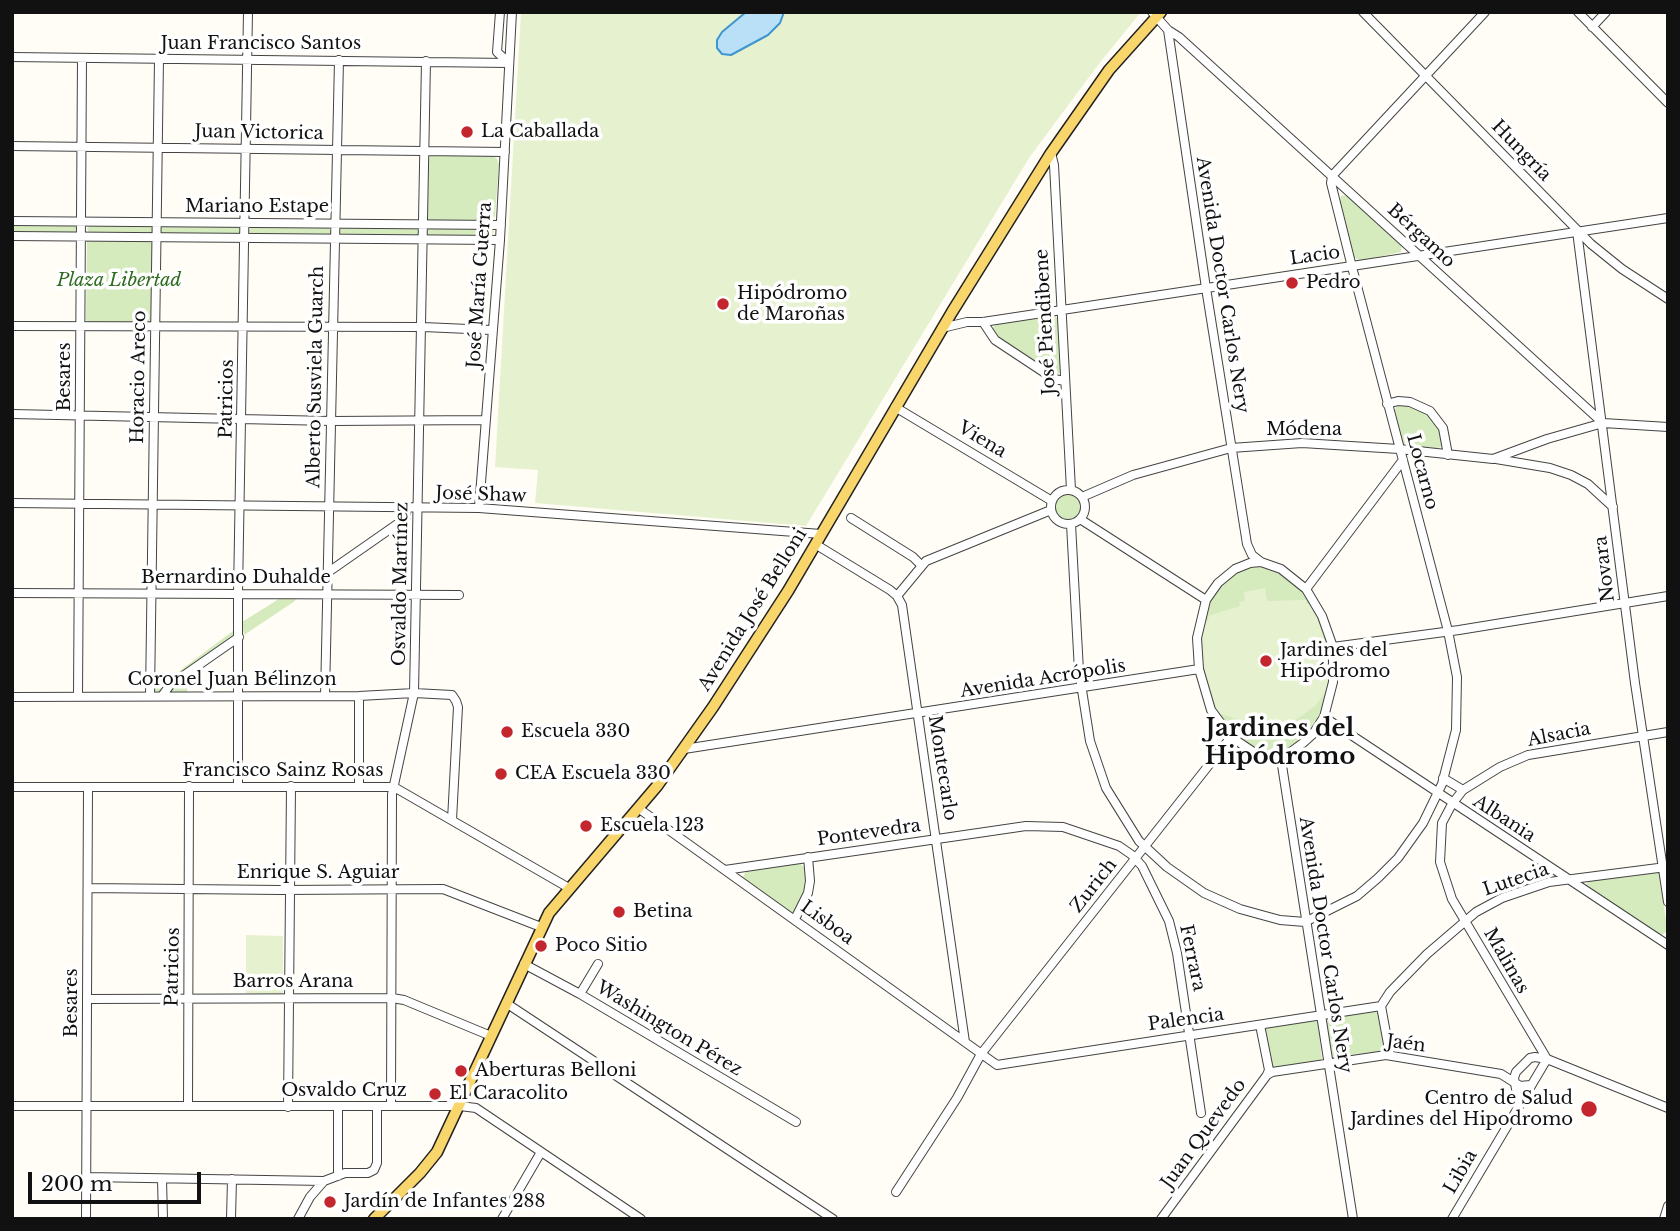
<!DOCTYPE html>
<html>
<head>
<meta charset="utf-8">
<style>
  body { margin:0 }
  #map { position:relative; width:1680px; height:1231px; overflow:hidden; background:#fffdf5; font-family:"Libre Baskerville",serif }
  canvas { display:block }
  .frame { position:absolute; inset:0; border:14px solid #111; pointer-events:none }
  .scale { position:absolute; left:28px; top:1172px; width:173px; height:32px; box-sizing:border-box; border:4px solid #111; border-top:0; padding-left:9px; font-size:21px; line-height:24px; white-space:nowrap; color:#111; -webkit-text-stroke:5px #fff; paint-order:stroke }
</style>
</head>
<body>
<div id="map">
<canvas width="1680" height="1231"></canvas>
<div class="frame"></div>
<div class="scale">200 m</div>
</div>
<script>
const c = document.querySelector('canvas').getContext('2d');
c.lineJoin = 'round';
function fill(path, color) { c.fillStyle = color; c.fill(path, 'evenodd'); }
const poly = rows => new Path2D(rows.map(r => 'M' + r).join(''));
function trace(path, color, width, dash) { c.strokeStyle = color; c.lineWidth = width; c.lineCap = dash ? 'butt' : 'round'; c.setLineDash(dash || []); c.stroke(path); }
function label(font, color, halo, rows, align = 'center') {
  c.font = font + ' "Libre Baskerville",serif'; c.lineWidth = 7; c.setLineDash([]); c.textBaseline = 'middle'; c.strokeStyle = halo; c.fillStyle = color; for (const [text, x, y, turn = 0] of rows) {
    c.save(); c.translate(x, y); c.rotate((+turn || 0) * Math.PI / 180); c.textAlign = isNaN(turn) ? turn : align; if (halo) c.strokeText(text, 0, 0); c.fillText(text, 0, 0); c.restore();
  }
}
const green = poly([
  [432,155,493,156,497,159,499,164,495,216,492,220,426,220,427,159],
  [1347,195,1402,245,1401,252,1360,261,1353,256,1338,205,1341,196],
  [12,225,75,225,77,228,75,232,12,232],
  [90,225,151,226,153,229,151,233,89,232,87,229],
  [163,226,241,227,241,234,162,233,160,230],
  [252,227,329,228,331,232,329,234,251,234,248,231],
  [340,227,418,228,420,231,418,235,340,234],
  [428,228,492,229,494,232,492,235,428,235,427,231],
  [87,240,152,242,153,319,151,322,89,322,86,320],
  [1054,315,1059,319,1062,371,1057,375,995,335,992,330,994,326,1000,323],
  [1404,404,1420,408,1438,423,1443,445,1441,447,1434,449,1403,444,1394,411,1397,406],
  '1054 506a14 14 0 1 1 28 0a14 14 0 1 1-28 0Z',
  [1252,564,1271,566,1303,589,1318,612,1330,648,1330,685,1320,714,1303,739,1281,752,1257,750,1244,743,1231,733,1213,708,1206,690,1199,651,1203,616,1211,597,1231,574],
  [282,597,296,598,295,601,244,635,242,622],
  [237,628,237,643,188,678,187,693,158,693,155,691,153,684,170,678],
  [800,863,807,871,805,891,796,910,791,913,742,879,746,871],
  [1655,871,1660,875,1667,928,1666,932,1661,936,1587,887,1586,884,1591,879],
  [1374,1011,1380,1014,1384,1051,1333,1060,1326,1020,1345,1015],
  [1315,1020,1318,1023,1322,1059,1317,1062,1272,1068,1264,1028]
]);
const pitch = poly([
  [521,12,1141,12,1098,65,1029,158,806,526,535,503,538,470,495,467],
  [1265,588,1267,601,1306,600,1306,603,1313,606,1328,651,1328,689,1315,706,1290,724,1266,728,1218,713,1203,671,1202,633,1204,624,1209,619,1208,616,1240,606,1239,602,1245,601,1244,592],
  [246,935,283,936,283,995,246,993]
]);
const water = poly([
  [746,12,784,12,780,23,768,35,731,55,722,54,717,48,717,40,722,32,746,12]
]);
const minor = poly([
  [500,12,497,52,509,63],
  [1152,12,1168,30,1179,37,1603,423,1668,427],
  [1363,12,1591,244,1622,269,1668,299],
  [1578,12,1668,103],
  [1592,27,1606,12],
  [1168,30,1206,288,1247,544,1252,555,1261,562],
  [12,57,509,63],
  [12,146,505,152],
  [1051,153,1054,165,1071,490],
  [12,221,501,225],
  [1577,231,1635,683,1668,902],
  [12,236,500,240],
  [983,322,995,340,1054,379,1065,381],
  [12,326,423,327,491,330],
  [942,328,967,322,983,322,1062,310,1668,218],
  [1387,404,1398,401,1410,402,1430,411,1443,428,1448,455],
  [895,407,1052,501],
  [12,414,331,421,486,420],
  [1496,459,1550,468,1571,475,1588,484,1613,507],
  '1051 507a17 17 0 1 1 34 0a17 17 0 1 1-34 0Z',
  [1082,497,1133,475,1231,448,1302,443,1399,449,1493,459,1547,439,1603,423],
  [12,503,479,508,821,534],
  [479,508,500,240,512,12],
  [851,518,913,557,921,565],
  [1080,519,1206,600],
  [1071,524,1079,671,1090,741,1106,788,1139,841,1167,867,1204,893,1240,909,1280,920,1305,922,1357,896,1378,878,1398,858,1423,823,1442,784,1456,730,1457,677,1448,631,1352,267,1331,183,1332,176,1485,12],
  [815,544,890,590,897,596,902,605,965,1042],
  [1261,562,1281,569,1306,589,1322,616,1333,647,1333,682,1324,717,1313,734,1303,743,1281,759,1258,755,1231,737,1211,710,1199,669,1197,638,1206,600,1218,583,1235,569,1250,563,1261,562],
  [327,573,403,520,406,517,406,509],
  [1306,589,1403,460],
  [12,593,459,595],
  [897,596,926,561,1051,510],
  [1333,647,1459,630,1668,596],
  [78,696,82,58],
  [150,696,159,59],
  [162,696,170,685,239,637],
  [325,696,339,60],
  [359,696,359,785],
  [12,697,359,696,414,693,452,695,456,701,458,707,452,820],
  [1324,717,1668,945],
  [684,749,1199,669],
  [1281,759,1353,1219],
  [1443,778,1463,790],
  [238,786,238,593,248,12],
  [12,787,394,787,569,888],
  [638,808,997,1065,1381,1006],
  [725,870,1026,826,1063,827,1119,846,1132,855,1142,866,1169,921,1177,953,1201,1113],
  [88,888,281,890,443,889,541,927],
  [795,919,808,893,810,881,808,857],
  [524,964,580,994,796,1122],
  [580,994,598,964],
  [88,999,392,998,404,1000,491,1036],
  [506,1003,833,1219],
  [1390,1055,1381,1006,1390,992,1427,954,1476,912,1502,898,1549,882,1666,867],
  [1547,1059,1452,899,1440,862,1442,823,1452,804,1463,790,1500,767,1528,755,1668,732],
  [1267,1075,1272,1072,1386,1055,1501,1074,1520,1086,1530,1085],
  [1519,1105,1514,1078,1516,1072,1530,1058,1535,1057,1547,1059,1668,1108],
  [12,1106,460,1106,476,1108,641,1219],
  [188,1106,189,786],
  [391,1106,392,794,414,693,426,61],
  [288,1107,291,786],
  [338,1107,338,1176],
  [87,1177,324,1181,345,1173,368,1173,374,1170,377,1163,377,1107],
  [162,1179,163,1219],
  [896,1192,957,1098,981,1054,1231,737],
  [86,1219,88,787],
  [231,1219,232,1179],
  [298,1219,310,1197,324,1181],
  [502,1219,541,1152],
  [1161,1219,1267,1075,1269,1070,1260,1025],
  [1452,1219,1547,1059],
  [1664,1219,1668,1206]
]);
const major = poly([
  [374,1219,420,1173,437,1152,549,913,657,786,713,707,788,591,952,312,1051,153,1109,70,1161,12]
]);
const markers = [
  [467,132,7,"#c4262e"],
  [1292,283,7,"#c4262e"],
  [723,304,7,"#c4262e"],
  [1266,661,7,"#c4262e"],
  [507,732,7,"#c4262e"],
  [501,774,7,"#c4262e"],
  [586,826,7,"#c4262e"],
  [619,912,7,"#c4262e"],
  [541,946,7,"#c4262e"],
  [461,1071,7,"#c4262e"],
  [435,1094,7,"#c4262e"],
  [1589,1109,9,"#c4262e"],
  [330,1202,7,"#c4262e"]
];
const streetNames = [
  ["Juan Francisco Santos",261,44],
  ["Juan Victorica",259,133,1],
  ["Hungría",1521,151,46],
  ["Mariano Estape",257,207],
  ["Bérgamo",1421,236,43],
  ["Lacio",1315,256,-8],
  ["José María Guerra",480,285,-86],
  ["Avenida Doctor Carlos Nery",1222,285,81],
  ["José Piendibene",1046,322,-93],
  ["Besares",65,377,-90],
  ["Horacio Areco",139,377,-89],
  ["Alberto Susviela Guarch",316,377,-89],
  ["Patricios",227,399,-89],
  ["Módena",1304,430],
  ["Viena",982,440,31],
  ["Locarno",1422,472,75],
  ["José Shaw",481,495,2],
  ["Novara",1605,569,-97],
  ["Bernardino Duhalde",236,578],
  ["Osvaldo Martínez",401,584,-89],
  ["Avenida José Belloni",753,610,-58],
  ["Avenida Acrópolis",1043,679,-9],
  ["Coronel Juan Bélinzon",232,680],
  ["Alsacia",1559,735,-11],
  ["Montecarlo",942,768,81],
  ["Francisco Sainz Rosas",283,771],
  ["Albania",1504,819,33],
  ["Pontevedra",869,833,-8],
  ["Enrique S. Aguiar",318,873],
  ["Lutecia",1516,880,-19],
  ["Zurich",1094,886,-52],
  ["Lisboa",827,923,36],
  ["Avenida Doctor Carlos Nery",1325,945,81],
  ["Ferrara",1192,958,78],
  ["Malinas",1506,961,60],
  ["Patricios",173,967,-89],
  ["Barros Arana",293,982],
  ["Besares",72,1003,-90],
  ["Palencia",1186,1020,-8],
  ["Washington Pérez",669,1029,31],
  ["Jaén",1406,1044,7],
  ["Osvaldo Cruz",344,1091],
  ["Juan Quevedo",1204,1134,-54],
  ["Libia",1461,1172,-60]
];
const poiNames = [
  ["La Caballada",481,132],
  ["Pedro",1306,283],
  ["Hipódromo",737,294],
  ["de Maroñas",737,315],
  ["Jardines del",1280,651],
  ["Hipódromo",1280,672],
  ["Escuela 330",521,732],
  ["CEA Escuela 330",515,774],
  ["Escuela 123",600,826],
  ["Betina",633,912],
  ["Poco Sitio",555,946],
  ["Aberturas Belloni",475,1071],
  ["El Caracolito",449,1094],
  ["Centro de Salud",1573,1099,"right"],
  ["Jardines del Hipodromo",1573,1120,"right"],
  ["Jardín de Infantes 288",344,1202]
];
const parkNames = [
  ["Plaza Libertad",119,281]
];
const districtNames = [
  ["Jardines del",1280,729],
  ["Hipódromo",1280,757]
];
fill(green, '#d5ebbd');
fill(pitch, '#e6f2cf');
fill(water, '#b9e0f7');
trace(water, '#3f96cf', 2);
trace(minor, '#444', 10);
trace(major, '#222', 13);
trace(minor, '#fff', 8);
trace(major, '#f9d66b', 10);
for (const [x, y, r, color] of markers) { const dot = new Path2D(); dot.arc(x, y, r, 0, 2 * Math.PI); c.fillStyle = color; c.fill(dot); trace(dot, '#fff', 2.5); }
label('18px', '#111', '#fff', streetNames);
label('18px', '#111', '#fff', poiNames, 'left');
label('italic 18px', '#2f6b1f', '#fff', parkNames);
label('bold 24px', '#111', '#fff', districtNames);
</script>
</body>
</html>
